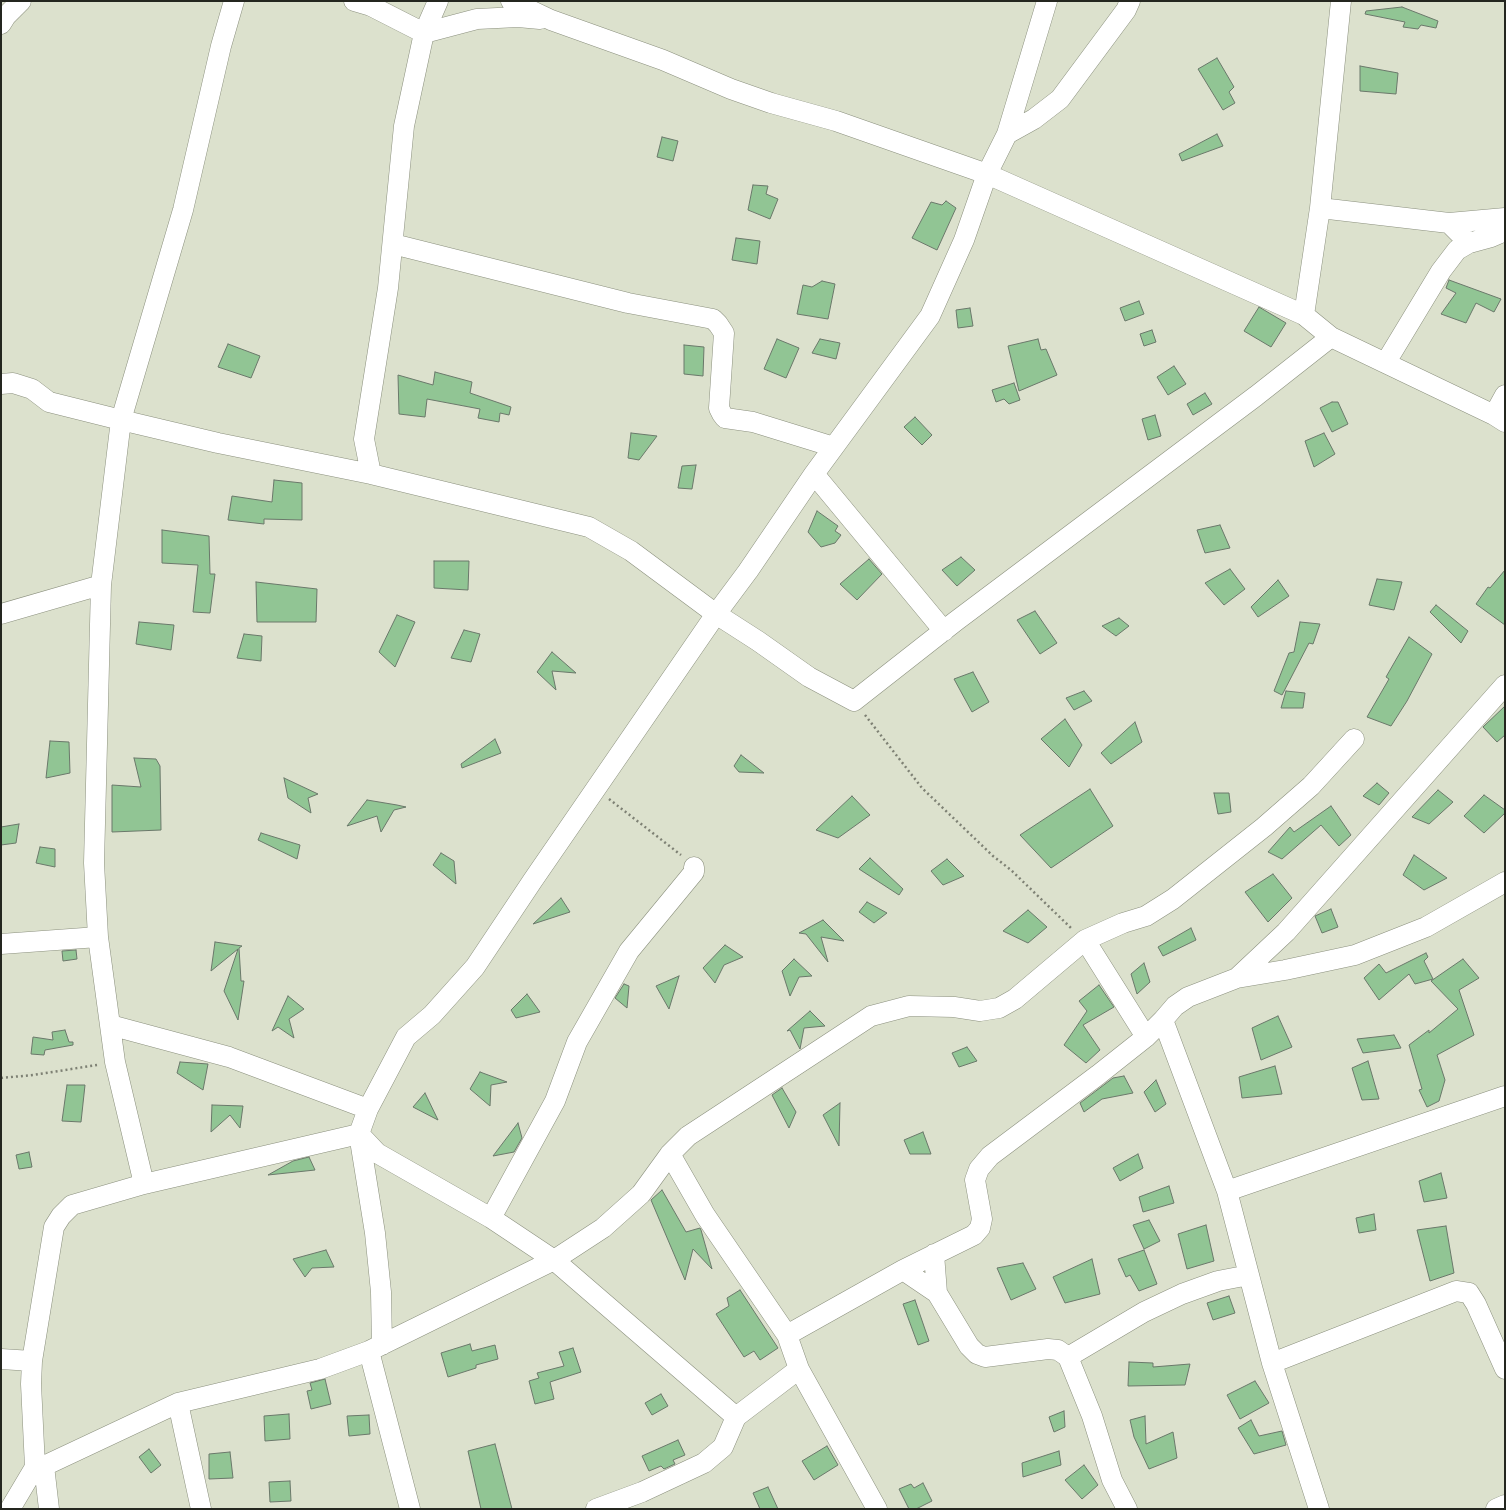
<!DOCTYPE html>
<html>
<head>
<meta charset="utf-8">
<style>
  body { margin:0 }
  #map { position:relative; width:1506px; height:1510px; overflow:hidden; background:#dce1cd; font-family:"Archivo Narrow",sans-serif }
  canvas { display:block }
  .frame { position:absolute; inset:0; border:2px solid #24261f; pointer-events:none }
</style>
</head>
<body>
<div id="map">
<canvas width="1506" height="1510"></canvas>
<div class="frame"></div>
</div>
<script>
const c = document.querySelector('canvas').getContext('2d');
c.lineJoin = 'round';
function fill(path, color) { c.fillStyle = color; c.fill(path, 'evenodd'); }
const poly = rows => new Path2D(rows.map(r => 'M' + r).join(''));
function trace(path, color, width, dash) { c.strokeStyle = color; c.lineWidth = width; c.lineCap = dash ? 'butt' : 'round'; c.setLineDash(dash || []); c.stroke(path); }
const building = poly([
  [1402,7,1438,21,1436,28,1421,25,1418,29,1403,27,1405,22,1365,14,1366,11,1402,7],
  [1217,58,1234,87,1229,92,1235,103,1223,110,1198,69,1217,58],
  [1360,66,1398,73,1396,94,1360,91,1360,66],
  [1217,134,1223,146,1182,161,1179,154,1217,134],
  [662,137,678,141,673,161,657,157,662,137],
  [753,185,768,186,766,194,778,199,770,219,748,210,753,185],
  [946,201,956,208,937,250,912,238,931,202,942,205,946,201],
  [736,238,760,241,757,264,732,260,736,238],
  [1449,280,1501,299,1494,312,1476,303,1466,323,1441,314,1456,293,1446,288,1449,280],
  [822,281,835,284,828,319,797,314,803,285,812,287,822,281],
  [1139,301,1144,314,1125,321,1120,308,1139,301],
  [1259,307,1286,323,1271,347,1244,331,1259,307],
  [970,308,973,326,958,328,956,310,970,308],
  [1152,330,1156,342,1144,346,1140,334,1152,330],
  [777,339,799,348,786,378,764,369,777,339],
  [820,339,840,343,836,359,812,353,820,339],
  [1038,339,1041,350,1046,349,1057,375,1019,391,1008,346,1038,339],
  [228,344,260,356,251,378,218,367,228,344],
  [684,345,704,347,703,376,684,374,684,345],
  [1174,366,1186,384,1168,395,1157,377,1174,366],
  [435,372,472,382,470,393,511,407,509,415,500,413,499,422,478,418,480,409,427,399,425,417,399,414,398,375,433,385,435,372],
  [1014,383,1020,400,1009,404,1004,399,996,402,992,390,1014,383],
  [1205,393,1212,404,1193,415,1187,404,1205,393],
  [1332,402,1338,402,1348,424,1332,432,1320,408,1332,402],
  [1155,415,1161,436,1148,440,1142,419,1155,415],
  [915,417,932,435,922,445,904,427,915,417],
  [631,433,657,436,639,460,628,458,631,433],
  [1324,433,1335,454,1314,467,1305,441,1324,433],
  [696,465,692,489,678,488,682,466,696,465],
  [274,480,302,483,302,520,264,519,264,524,228,520,232,496,272,502,274,480],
  [817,511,838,526,835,531,841,535,835,543,821,547,808,532,817,511],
  [1220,525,1230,548,1205,553,1197,530,1220,525],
  [162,530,209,536,210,574,215,574,210,613,193,612,198,565,162,563,162,530],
  [961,557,975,570,957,586,942,570,961,557],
  [869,559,882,574,857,600,840,584,869,559],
  [434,561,469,561,468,590,434,588,434,561],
  [1230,569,1245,589,1224,605,1205,583,1230,569],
  [1505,570,1505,625,1476,604,1488,587,1490,588,1505,570],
  [1377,579,1402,582,1394,610,1369,605,1377,579],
  [1278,580,1289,596,1258,617,1251,607,1278,580],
  [256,582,317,589,316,622,257,622,256,582],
  [1436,605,1468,631,1461,643,1430,612,1436,605],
  [1035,611,1057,643,1040,654,1017,620,1035,611],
  [397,615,415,622,395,667,379,652,397,615],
  [1119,618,1129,626,1116,636,1102,626,1119,618],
  [139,622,174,625,171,650,136,644,139,622],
  [1300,622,1320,624,1313,644,1309,643,1282,695,1274,691,1289,653,1294,652,1300,622],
  [464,630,480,634,471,662,451,658,464,630],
  [244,634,262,636,261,661,237,658,244,634],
  [1409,637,1432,654,1407,701,1391,726,1367,717,1389,679,1386,677,1409,637],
  [552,652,576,673,552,671,556,690,537,672,552,652],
  [973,672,989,702,972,712,954,679,973,672],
  [1084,691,1092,701,1074,710,1066,698,1084,691],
  [1286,691,1305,693,1303,708,1281,708,1286,691],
  [1505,706,1505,735,1497,742,1483,727,1505,706],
  [1065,719,1082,745,1069,767,1041,739,1065,719],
  [1135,722,1142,742,1111,764,1101,753,1135,722],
  [495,739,501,753,462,768,461,764,495,739],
  [50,741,69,742,70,773,46,778,50,741],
  [741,755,764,773,739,772,734,766,741,755],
  [134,758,156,759,160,766,161,830,112,832,112,785,141,787,134,758],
  [284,778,318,794,308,798,311,813,288,798,284,778],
  [1377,783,1389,793,1379,805,1363,796,1377,783],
  [1090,789,1113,826,1051,868,1020,835,1090,789],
  [1438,790,1453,802,1429,824,1412,817,1438,790],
  [1214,793,1229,793,1231,812,1218,814,1214,793],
  [1484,795,1505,810,1505,813,1484,833,1464,816,1484,795],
  [852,796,870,815,838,838,816,830,852,796],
  [367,800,397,805,406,807,394,810,381,832,377,816,347,826,367,800],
  [1331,806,1351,835,1339,846,1321,825,1282,859,1268,852,1290,827,1294,832,1331,806],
  [19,824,16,843,1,845,1,827,19,824],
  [261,833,300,845,297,859,258,840,261,833],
  [40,847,55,849,55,867,36,863,40,847],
  [441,853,454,861,456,884,433,865,441,853],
  [1414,855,1447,878,1424,890,1403,875,1414,855],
  [870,858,903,889,899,895,859,869,870,858],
  [947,859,964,876,943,885,931,871,947,859],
  [1273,874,1292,898,1268,922,1245,892,1273,874],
  [561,898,570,912,533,924,561,898],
  [867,902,887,913,874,923,859,912,867,902],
  [1331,909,1338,927,1322,933,1315,916,1331,909],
  [1028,910,1047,927,1028,943,1003,931,1028,910],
  [823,920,844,941,821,937,828,962,806,934,799,933,823,920],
  [1191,928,1196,940,1163,956,1158,947,1191,928],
  [215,942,242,946,239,948,241,981,244,981,238,1020,224,991,238,949,211,971,215,942],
  [725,945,743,957,724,965,715,983,703,968,725,945],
  [76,950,77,959,63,961,62,951,76,950],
  [1426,953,1428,957,1424,961,1433,979,1415,984,1409,974,1379,1000,1364,978,1379,964,1386,973,1426,953],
  [794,959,812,976,799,977,790,996,782,971,794,959],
  [1463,959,1479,978,1459,990,1474,1035,1437,1055,1445,1080,1439,1101,1427,1107,1419,1090,1422,1089,1409,1045,1429,1030,1429,1033,1458,1009,1431,981,1463,959],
  [1144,963,1150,982,1137,994,1131,974,1144,963],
  [679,976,669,1009,656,986,679,976],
  [624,984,629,986,627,1008,615,998,624,984],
  [1099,985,1114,1007,1083,1025,1100,1050,1086,1063,1064,1045,1087,1011,1079,1001,1099,985],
  [527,994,540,1012,516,1018,511,1010,527,994],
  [288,996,304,1009,289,1019,294,1038,278,1027,272,1031,288,996],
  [810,1011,825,1026,804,1028,800,1049,790,1030,787,1031,810,1011],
  [1278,1016,1292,1047,1261,1060,1252,1028,1278,1016],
  [65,1030,69,1042,73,1042,73,1045,45,1050,44,1055,31,1054,33,1037,53,1040,52,1032,65,1030],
  [1394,1035,1401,1048,1363,1053,1357,1039,1394,1035],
  [967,1047,977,1061,959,1067,952,1053,967,1047],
  [1368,1061,1379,1099,1362,1100,1352,1068,1368,1061],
  [180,1062,208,1064,203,1090,177,1073,180,1062],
  [1275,1066,1282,1094,1242,1098,1239,1077,1275,1066],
  [480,1072,507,1082,491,1085,490,1106,470,1089,480,1072],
  [1124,1076,1133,1093,1102,1099,1084,1112,1080,1103,1113,1078,1124,1076],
  [1156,1080,1166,1104,1155,1112,1144,1092,1156,1080],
  [67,1085,85,1085,81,1122,62,1121,67,1085],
  [782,1088,796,1112,789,1128,772,1095,782,1088],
  [425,1093,438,1120,413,1107,425,1093],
  [840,1103,839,1146,823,1115,840,1103],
  [212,1105,243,1106,240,1128,230,1115,211,1132,212,1105],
  [518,1123,522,1138,514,1152,493,1156,518,1123],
  [923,1132,931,1154,910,1154,904,1140,923,1132],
  [29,1152,32,1167,19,1169,16,1155,29,1152],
  [1138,1154,1143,1168,1120,1181,1113,1168,1138,1154],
  [309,1157,315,1170,268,1175,293,1161,309,1157],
  [1441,1173,1447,1198,1424,1202,1419,1181,1441,1173],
  [1169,1186,1174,1203,1143,1212,1139,1197,1169,1186],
  [662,1190,686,1232,700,1228,701,1230,712,1269,693,1249,685,1280,651,1200,662,1190],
  [1374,1214,1376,1230,1359,1233,1356,1218,1374,1214],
  [1149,1220,1160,1241,1144,1249,1133,1225,1149,1220],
  [1206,1225,1214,1261,1187,1269,1178,1234,1206,1225],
  [1446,1226,1454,1273,1430,1281,1417,1230,1446,1226],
  [326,1250,334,1267,312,1268,305,1277,293,1259,326,1250],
  [1144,1250,1157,1284,1139,1291,1130,1275,1126,1277,1118,1259,1144,1250],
  [1092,1259,1100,1294,1065,1303,1053,1277,1092,1259],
  [1023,1263,1036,1289,1011,1300,997,1268,1023,1263],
  [740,1290,778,1348,760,1360,754,1351,744,1357,716,1314,729,1306,727,1298,740,1290],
  [1229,1296,1235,1313,1213,1320,1207,1303,1229,1296],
  [915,1300,929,1341,918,1345,903,1304,915,1300],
  [470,1344,472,1351,495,1345,498,1359,476,1365,476,1368,448,1377,441,1353,470,1344],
  [573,1348,581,1372,550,1382,554,1399,535,1404,529,1381,539,1378,537,1373,564,1366,559,1352,573,1348],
  [1129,1362,1153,1363,1153,1367,1190,1364,1185,1385,1128,1386,1129,1362],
  [325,1379,331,1404,311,1409,307,1391,312,1390,310,1383,325,1379],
  [1255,1381,1269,1403,1240,1419,1227,1395,1255,1381],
  [661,1394,668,1406,652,1415,645,1403,661,1394],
  [1064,1411,1065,1427,1054,1432,1049,1417,1064,1411],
  [289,1414,290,1439,265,1441,264,1416,289,1414],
  [369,1415,370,1434,349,1436,347,1416,369,1415],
  [1145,1416,1146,1444,1173,1432,1177,1458,1149,1469,1134,1437,1130,1420,1145,1416],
  [1251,1420,1259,1436,1282,1431,1286,1445,1254,1454,1238,1428,1251,1420],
  [678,1440,685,1455,673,1460,675,1464,664,1469,661,1466,649,1471,642,1456,678,1440],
  [495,1444,512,1509,481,1509,468,1451,495,1444],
  [827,1446,838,1465,814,1480,802,1461,827,1446],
  [149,1449,161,1465,151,1473,139,1457,149,1449],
  [1059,1451,1061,1465,1023,1477,1022,1463,1059,1451],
  [230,1452,233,1478,209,1479,209,1454,230,1452],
  [1084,1465,1098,1485,1082,1499,1065,1480,1084,1465],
  [290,1481,291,1501,270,1502,269,1482,290,1481],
  [923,1483,932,1501,916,1509,909,1509,899,1489,911,1484,914,1488,923,1483],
  [768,1487,778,1509,760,1509,753,1493,768,1487]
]);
const path = poly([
  [865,715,922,788,993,856,1011,870,1071,928],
  [609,799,681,855],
  [1,1078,33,1075,97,1065]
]);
const minor = poly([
  [354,1,371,6,424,33,477,19,518,17,540,19],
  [511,1,551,20,663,60,731,89,771,103,836,121,987,174,1304,315,1331,337,1494,415,1505,422],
  [1,24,6,16,21,1],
  [1007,134,1034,119,1060,99,1126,10,1130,1],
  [1320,208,1449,223,1469,243],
  [1449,223,1505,218],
  [393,244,628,303,713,319,718,324,724,333,719,408,722,414,725,418,753,422,834,447],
  [1304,315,1320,208,1341,1],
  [1386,362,1441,271,1457,250,1469,243,1491,237,1505,231],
  [1,384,13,383,32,389,49,402,121,420,218,443,371,474,589,527,631,551,716,614,758,641,809,677,854,701,956,621,1256,396,1331,337],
  [1494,415,1505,395],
  [371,474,364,439,388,288,404,126,424,33,438,1],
  [814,474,944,631],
  [1,614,101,585],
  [1085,940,1146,1037],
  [1,944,98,937],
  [1237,978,1285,970,1355,955,1426,927,1505,882],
  [110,1025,229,1057,368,1109],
  [359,1134,377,1153,491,1218,554,1260,736,1417,799,1369,877,1509],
  [670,1154,705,1215,787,1335,799,1369],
  [144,1184,115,1062,98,937,94,863,101,585,121,420,183,210,221,46,234,1],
  [1227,1191,1505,1096],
  [491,1218,555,1101,577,1042,629,951,694,872,694,867],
  [934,1254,937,1293],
  [903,1270,937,1293,969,1346,977,1354,985,1357,1048,1349,1058,1350,1068,1357,1092,1416,1112,1480,1127,1509],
  [787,1335,903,1270,974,1235,980,1228,982,1219,975,1180,979,1169,990,1156,1098,1075,1146,1037,1163,1020],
  [382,1345,381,1292,375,1233,359,1134,368,1109,406,1037,432,1015,475,967,533,880,716,614,748,571,814,474,930,316,964,240,987,174,1007,134,1047,1],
  [369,1351,410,1509],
  [1068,1357,1144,1312,1182,1294,1218,1281,1249,1275],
  [1,1359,32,1361],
  [1272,1363,1456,1291,1469,1293,1476,1304,1505,1369],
  [178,1403,201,1509],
  [44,1466,49,1509],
  [35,1467,44,1466,178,1403,320,1369,369,1351,554,1260,603,1228,641,1194,670,1154,688,1136,871,1016,909,1006,954,1007,980,1011,999,1008,1015,999,1085,940,1123,923,1146,916,1173,899,1264,827,1311,786,1354,739],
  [10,1509,35,1467,31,1384,32,1361,54,1227,61,1216,72,1205,144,1184,359,1134],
  [596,1509,642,1492,704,1463,723,1447,736,1417],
  [1319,1509,1272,1363,1227,1191,1163,1020,1175,1006,1188,997,1237,978,1286,932,1505,685],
  [1496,1509,1505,1505]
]);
fill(building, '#91c594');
trace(building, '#6a786a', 1);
trace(minor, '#8b907e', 21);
trace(path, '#7e8174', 2.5, [2, 3]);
trace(minor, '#fff', 20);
</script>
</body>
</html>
